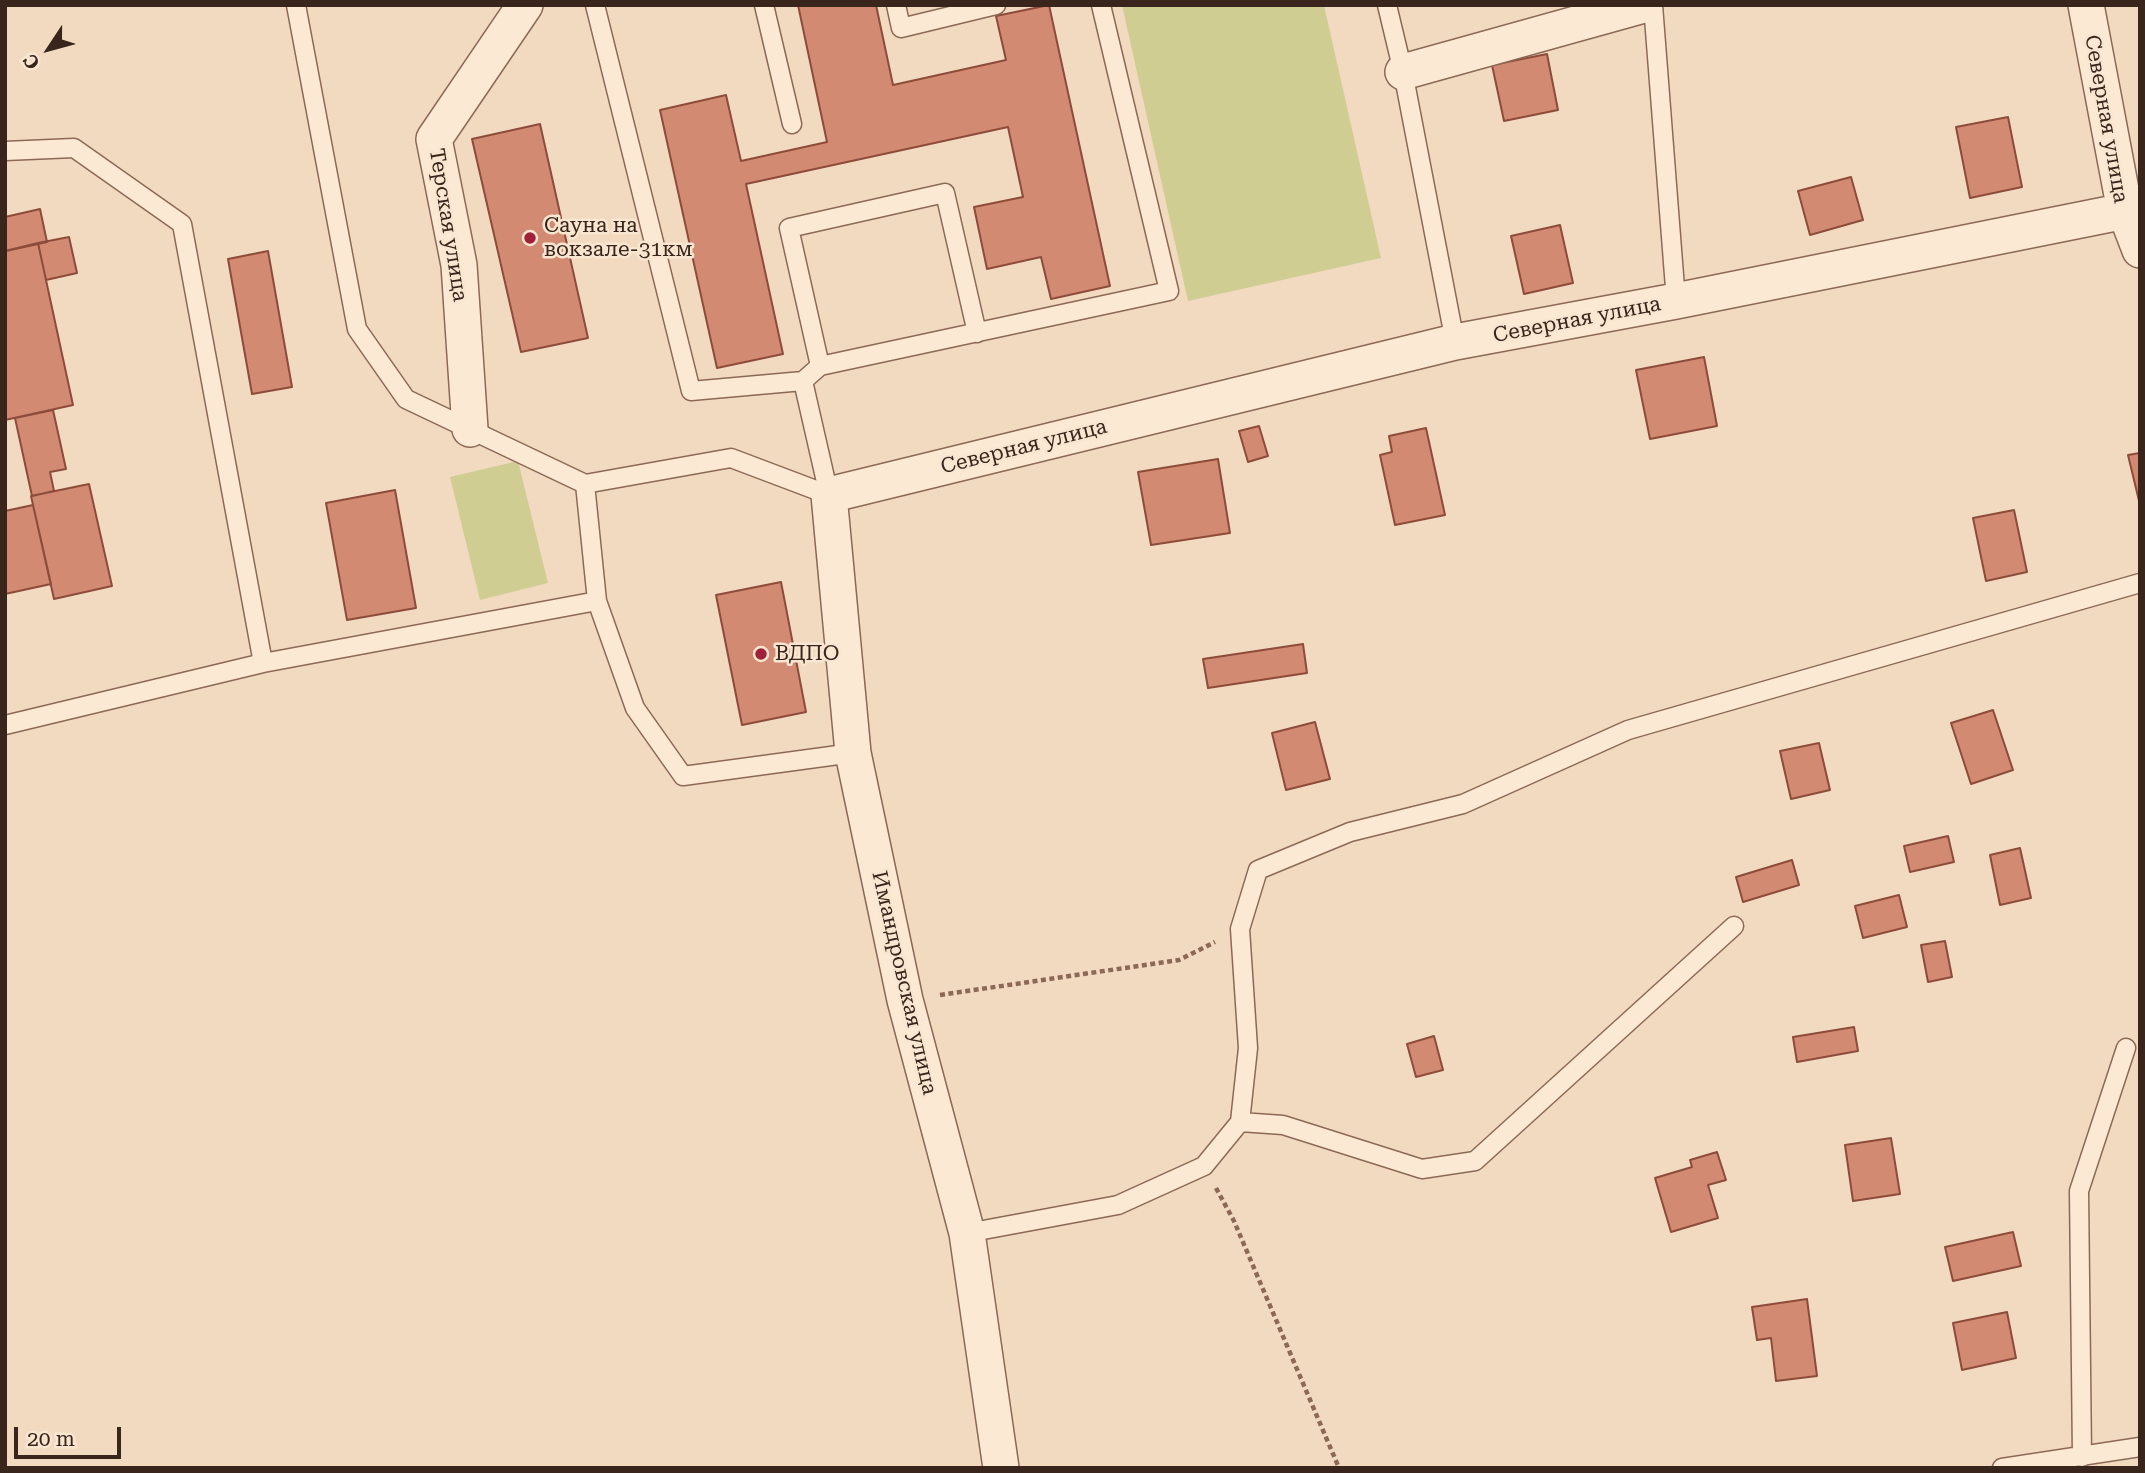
<!DOCTYPE html>
<html>
<head>
<meta charset="utf-8">
<style>
  body { margin:0 }
  #map { position:relative; width:2145px; height:1473px; overflow:hidden; background:#f2dac0; font-family:"Roboto Serif",serif }
  canvas { display:block }
  .frame { position:absolute; inset:0; border:7px solid #3a251c; pointer-events:none }
  .north { position:absolute; left:14px; top:14px; width:70px; height:70px; -webkit-text-stroke:5px #f8e6d0; paint-order:stroke; rotate:234deg; font-size:19px; font-weight:700; line-height:28px; text-align:center; color:#3a251c }
  .north::after { content:''; display:block; margin:auto; width:24px; height:32px; background:#3a251c; clip-path:polygon(50% 0,100% 100%,50% 72%,0 100%) }
  .scale { position:absolute; left:14px; top:1427px; width:107px; height:32px; box-sizing:border-box; border:4px solid #3a251c; border-top:0; padding-left:9px; font-size:21px; line-height:24px; white-space:nowrap; color:#3a251c; -webkit-text-stroke:5px #f8e6d0; paint-order:stroke }
</style>
</head>
<body>
<div id="map">
<canvas width="2145" height="1473"></canvas>
<div class="frame"></div>
<div class="north">С</div>
<div class="scale">20 m</div>
</div>
<script>
const c = document.querySelector('canvas').getContext('2d');
c.lineJoin = 'round';
function fill(path, color) { c.fillStyle = color; c.fill(path, 'evenodd'); }
const poly = rows => new Path2D(rows.map(r => 'M' + r).join(''));
function trace(path, color, width, dash) { c.strokeStyle = color; c.lineWidth = width; c.lineCap = dash ? 'butt' : 'round'; c.setLineDash(dash || []); c.stroke(path); }
function label(font, color, halo, rows, align = 'center') {
  c.font = font + ' "Roboto Serif",serif'; c.lineWidth = 5; c.setLineDash([]); c.textBaseline = 'middle'; c.strokeStyle = halo; c.fillStyle = color; for (const [text, x, y, turn = 0] of rows) {
    c.save(); c.translate(x, y); c.rotate((+turn || 0) * Math.PI / 180); c.textAlign = isNaN(turn) ? turn : align; if (halo) c.strokeText(text, 0, 0); c.fillText(text, 0, 0); c.restore();
  }
}
const green = poly([
  [1122,5,1324,5,1381,258,1188,301],
  [518,461,548,583,480,600,450,477]
]);
const building = poly([
  [798,5,876,5,893,85,1006,60,996,16,1049,5,1110,286,1051,299,1041,257,987,269,974,207,1023,197,1008,127,746,184,783,354,717,368,660,110,726,95,741,161,827,142,798,5],
  [1547,54,1558,110,1504,121,1492,65,1547,54],
  [2008,117,2022,187,1970,198,1956,127,2008,117],
  [540,124,588,338,521,352,472,139,540,124],
  [1851,177,1863,220,1810,235,1798,191,1851,177],
  [40,209,47,242,6,251,5,217,40,209],
  [1560,225,1573,283,1524,294,1511,236,1560,225],
  [69,237,77,273,46,280,38,243,69,237],
  [38,243,73,405,5,420,5,251,38,243],
  [268,251,292,387,252,394,228,259,268,251],
  [1704,357,1717,426,1650,439,1636,370,1704,357],
  [53,410,66,469,50,472,54,491,32,496,15,418,53,410],
  [1259,426,1268,456,1248,462,1239,431,1259,426],
  [1426,428,1445,515,1395,525,1380,455,1392,452,1389,436,1426,428],
  [2140,453,2140,505,2128,455,2140,453],
  [1218,459,1230,533,1151,545,1138,472,1218,459],
  [89,484,112,586,54,599,31,496,89,484],
  [395,490,416,608,347,620,326,503,395,490],
  [33,505,51,584,5,594,5,511,33,505],
  [2014,510,2027,572,1986,581,1973,518,2014,510],
  [781,582,806,712,742,725,716,595,781,582],
  [1303,644,1307,673,1208,688,1203,659,1303,644],
  [1993,710,2013,770,1971,784,1951,723,1993,710],
  [1315,722,1330,779,1286,790,1272,733,1315,722],
  [1819,743,1830,790,1791,799,1780,751,1819,743],
  [1948,836,1954,862,1910,872,1904,846,1948,836],
  [2020,848,2031,898,2000,905,1990,855,2020,848],
  [1792,860,1799,885,1743,902,1736,877,1792,860],
  [1899,895,1907,927,1863,938,1855,906,1899,895],
  [1945,941,1952,977,1928,982,1921,945,1945,941],
  [1854,1027,1858,1051,1797,1062,1793,1037,1854,1027],
  [1434,1036,1443,1070,1416,1077,1407,1044,1434,1036],
  [1891,1138,1900,1194,1853,1201,1845,1145,1891,1138],
  [1717,1152,1726,1180,1708,1185,1718,1218,1671,1232,1655,1178,1692,1167,1690,1160,1717,1152],
  [2013,1232,2021,1266,1953,1281,1945,1247,2013,1232],
  [1807,1299,1817,1376,1776,1381,1771,1338,1757,1340,1752,1307,1807,1299],
  [2007,1312,2016,1358,1962,1370,1953,1323,2007,1312]
]);
const path = poly([
  [940,995,1179,960,1215,942],
  [1216,1188,1234,1221,1339,1468]
]);
const service = poly([
  [296,5,357,329,406,399,585,484],
  [595,5,691,391,803,381],
  [764,5,792,124],
  [896,5,901,28,996,5],
  [1387,5,1403,72,1455,342],
  [1653,5,1676,301],
  [5,151,74,148,182,224,263,663],
  [820,366,789,228,945,193,977,333],
  [829,495,803,381,820,366,1169,291,1101,5],
  [829,495,731,458,585,484,597,601,635,708,683,776,853,753],
  [5,725,263,663,597,601],
  [1240,1122,1283,1125,1422,1169,1475,1161,1734,926],
  [967,1233,1118,1205,1204,1166,1240,1122,1248,1048,1240,929,1258,870,1350,832,1463,804,1628,730,2140,583],
  [2082,1457,2079,1191,2126,1048],
  [2002,1468,2140,1447]
]);
const minor = poly([
  [2086,5,2125,211,2140,250],
  [1403,72,1644,5],
  [470,429,459,265,434,139,525,5],
  [1001,1468,967,1233,905,1000,853,753,829,495,1455,342,1676,301,2125,211]
]);
const markers = [
  [530,238,7,"#a02138"],
  [761,654,7,"#a02138"]
];
const streetNames = [
  ["Северная улица",2106,119,80],
  ["Терская улица",448,225,81],
  ["Северная улица",1577,320,-11],
  ["Северная улица",1024,447,-14],
  ["Имандровская улица",904,983,77]
];
const poiNames = [
  ["Сауна на",544,226],
  ["вокзале-31км",544,250],
  ["ВДПО",775,654]
];
fill(green, '#d0cd93');
fill(building, '#d38a72');
trace(building, '#8d4c3a', 2);
trace(service, '#8c6956', 21);
trace(minor, '#8c6956', 38);
trace(path, '#8c6956', 4.5, [5, 3.5]);
trace(service, '#fce9d4', 18);
trace(minor, '#fce9d4', 35);
for (const [x, y, r, color] of markers) { const dot = new Path2D(); dot.arc(x, y, r, 0, 2 * Math.PI); c.fillStyle = color; c.fill(dot); trace(dot, '#f8e6d0', 2.5); }
label('21px', '#3a251c', '#f8e6d0', streetNames);
label('21px', '#3a251c', '#f8e6d0', poiNames, 'left');
</script>
</body>
</html>
